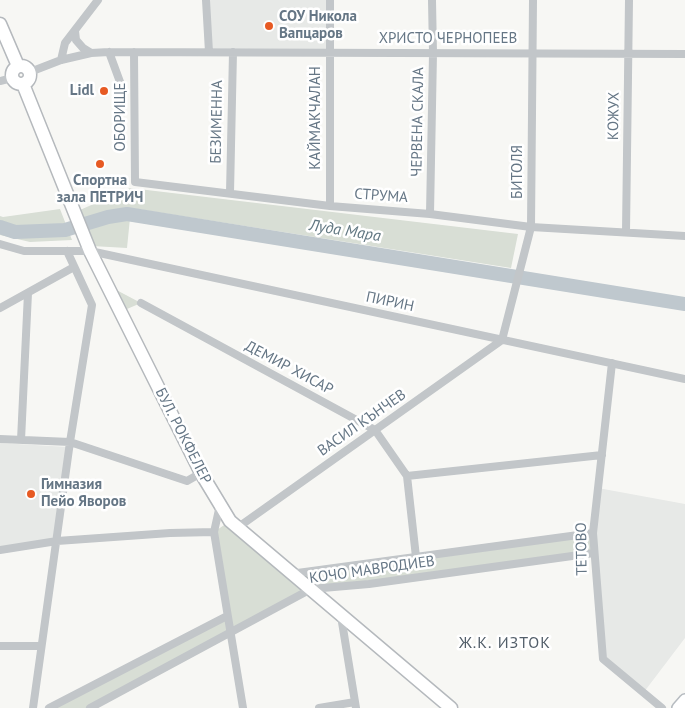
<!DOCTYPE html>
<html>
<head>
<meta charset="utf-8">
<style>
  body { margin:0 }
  canvas { display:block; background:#f7f7f4 }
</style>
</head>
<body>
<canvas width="685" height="708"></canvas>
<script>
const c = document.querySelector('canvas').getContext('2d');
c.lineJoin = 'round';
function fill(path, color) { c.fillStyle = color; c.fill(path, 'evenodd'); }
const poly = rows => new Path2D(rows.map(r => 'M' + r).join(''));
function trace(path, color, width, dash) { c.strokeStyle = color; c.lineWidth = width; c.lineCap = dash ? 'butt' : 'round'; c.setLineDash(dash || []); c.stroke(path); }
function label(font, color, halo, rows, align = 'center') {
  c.font = font + ' "PT Sans",sans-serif'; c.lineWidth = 5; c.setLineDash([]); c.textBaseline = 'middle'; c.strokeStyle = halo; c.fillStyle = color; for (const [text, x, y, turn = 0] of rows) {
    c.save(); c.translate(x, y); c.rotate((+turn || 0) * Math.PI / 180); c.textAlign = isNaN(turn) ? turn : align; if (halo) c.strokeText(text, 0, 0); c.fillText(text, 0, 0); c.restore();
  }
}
const built = poly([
  [206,0,330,0,329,52,209,52],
  [0,443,68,447,57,541,0,550],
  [598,488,685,504,685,638,644,692,603,659,594,553]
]);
const green = poly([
  [130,188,518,234,511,268,131,208,127,248,92,246,80,210],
  [60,209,72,240,30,242,0,235,0,216,3,217],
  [107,285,141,303,120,312],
  [230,521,290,574,593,533,594,553,311,589,90,708,49,708,227,616,214,532]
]);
const river = poly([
  [0,227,15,232,65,230,108,217,127,214,685,304]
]);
const street = poly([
  [206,0,209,52],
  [75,31,76,40,83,48,91,53],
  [109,52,123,90],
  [134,52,135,182,330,206,430,214,531,227,685,236],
  [61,60,65,43,98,0],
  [30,72,61,60,91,53,109,52,685,54],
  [0,81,12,78],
  [230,193,233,52],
  [330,206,330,0],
  [430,214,433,53,432,0],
  [626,232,629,0],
  [0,244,24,251,90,251,685,379],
  [141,303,375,430,407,476,416,557],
  [0,308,74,267],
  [612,363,593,533,603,659,662,708],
  [0,439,70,442,187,481,201,473],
  [21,440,28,293],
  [407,476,602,455],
  [220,505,214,532,243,708],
  [237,528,502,340,531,227,533,0],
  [0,550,57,541,170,533,214,532],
  [290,574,593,533],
  [341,616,356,708],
  [0,646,41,646],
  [33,708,70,442,92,305,67,251],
  [49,708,227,616],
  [90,708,311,589,369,584,594,553],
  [319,708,355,702]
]);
const secondary = poly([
  [678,708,685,700]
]);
const primary = poly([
  [0,24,18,66],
  '12 75a9 9 0 1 1 18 0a9 9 0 1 1-18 0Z',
  [23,84,90,251,201,473,230,521,451,708]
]);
const markers = [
  [269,26,5,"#e75a23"],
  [104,91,5,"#e75a23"],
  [100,164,5,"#e75a23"],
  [31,494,5,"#e75a23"]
];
const poiNames = [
  ["СОУ Никола",279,17],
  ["Вапцаров",279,34],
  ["Lidl",94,91,"right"],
  ["Спортна",100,181,"center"],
  ["зала ПЕТРИЧ",100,198,"center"],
  ["Гимназия",41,485],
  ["Пейо Яворов",41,502]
];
const streetNames = [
  ["ХРИСТО ЧЕРНОПЕЕВ",448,39],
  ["КОЖУХ",614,116,-89],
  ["ОБОРИЩЕ",121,117,-90],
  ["КАЙМАКЧАЛАН",316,118,-90],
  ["БЕЗИМЕННА",217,122,-89],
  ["ЧЕРВЕНА СКАЛА",418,122,-89],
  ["БИТОЛЯ",518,172,-90],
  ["СТРУМА",381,196,4],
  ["ПИРИН",390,302,12],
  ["ДЕМИР ХИСАР",289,368,28],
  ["ВАСИЛ КЪНЧЕВ",362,423,-35],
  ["БУЛ. РОКФЕЛЕР",183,436,63],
  ["ТЕТОВО",582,549,-91],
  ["КОЧО МАВРОДИЕВ",372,570,-8]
];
const waterNames = [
  ["Луда Мара",345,231,9]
];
const neighbourhoodNames = [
  ["Ж.К. ИЗТОК",505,643]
];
fill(built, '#e7e9e7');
fill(green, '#d8ded5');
trace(river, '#bfc8ce', 14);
trace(secondary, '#b6bbc0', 14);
trace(primary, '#b5b9bd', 15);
trace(street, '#c2c6c9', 8);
trace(secondary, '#fff', 11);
trace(primary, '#fff', 12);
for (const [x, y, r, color] of markers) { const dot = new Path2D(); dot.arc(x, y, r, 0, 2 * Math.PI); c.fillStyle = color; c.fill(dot); trace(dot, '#fff', 2); }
label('bold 15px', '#657685', '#fff', poiNames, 'left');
label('15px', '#657685', '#fff', streetNames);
label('italic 16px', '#617782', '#fff', waterNames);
c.letterSpacing = '1px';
label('16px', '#535f6a', '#fff', neighbourhoodNames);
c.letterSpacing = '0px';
</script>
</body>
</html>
